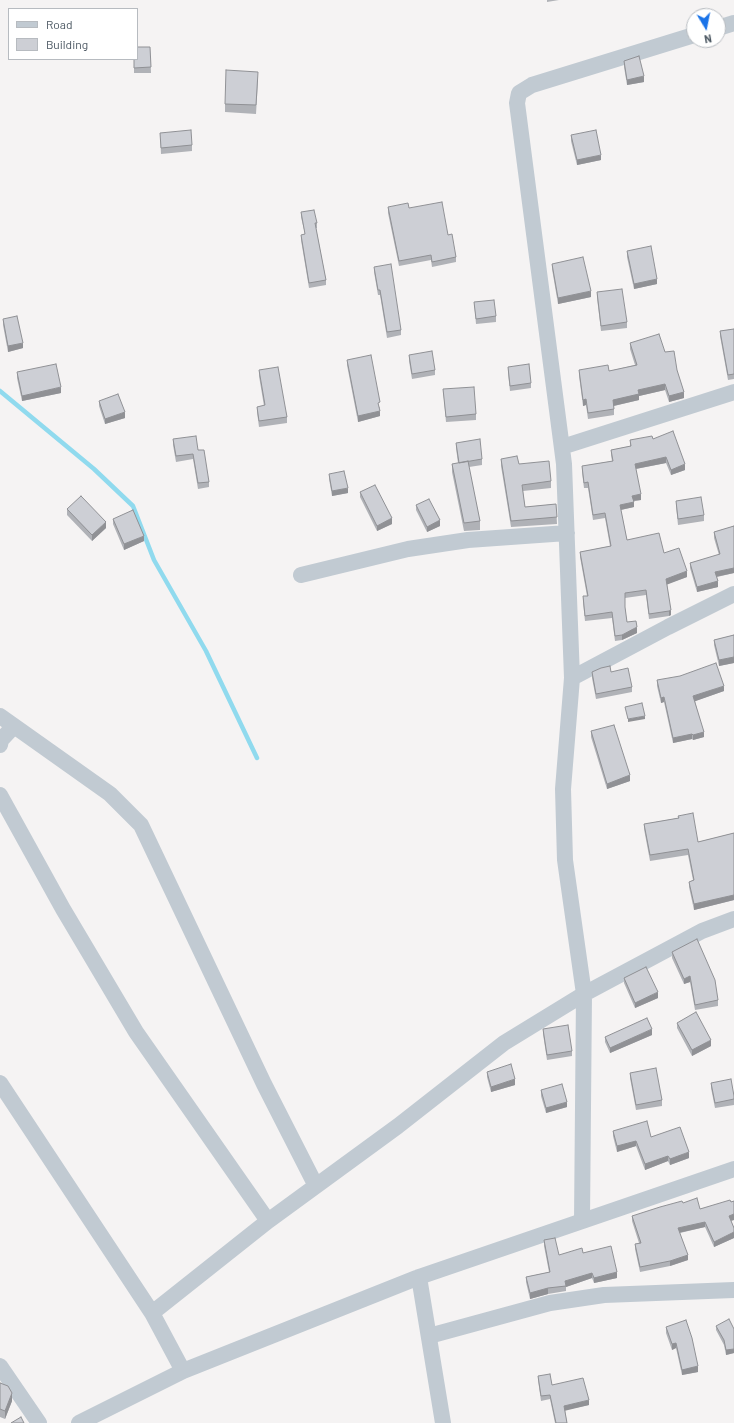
<!DOCTYPE html>
<html>
<head>
<meta charset="utf-8">
<style>
  body { margin:0 }
  #map { position:relative; width:734px; height:1423px; overflow:hidden; background:#f5f3f3; font-family:Barlow,sans-serif }
  canvas { display:block }
  .legend { position:absolute; left:8px; top:8px; width:130px; height:52px; box-sizing:border-box; background:#fff; border:1px solid #b7bbc0; margin:0; padding:5px 7px; list-style:none; font-size:12px; color:#4a5661 }
  .legend li { display:flex; align-items:center; gap:8px; height:20px }
  .legend b { width:20px; border:1px solid #b7bbc0 }
  .north { position:absolute; left:686px; top:8px; width:40px; height:40px; box-sizing:border-box; background:#fff; border:1px solid #b7bbc0; border-radius:50%; rotate:170deg; font-size:11px; font-weight:700; line-height:16px; text-align:center; color:#4a5661 }
  .north::after { content:''; display:block; margin:auto; width:14px; height:18px; background:#1a73e8; clip-path:polygon(50% 0,100% 100%,50% 72%,0 100%) }
</style>
</head>
<body>
<div id="map">
<canvas width="734" height="1423"></canvas>
<ul class="legend">
<li><b style="height:5px;background:#c1cad2"></b>Road</li>
<li><b style="height:11px;background:#cdcfd5"></b>Building</li>
</ul>
<div class="north">N</div>
</div>
<script>
const c = document.querySelector('canvas').getContext('2d');
c.lineJoin = 'round';
const poly = rows => new Path2D(rows.map(r => 'M' + r).join(''));
function trace(path, color, width, dash) { c.strokeStyle = color; c.lineWidth = width; c.lineCap = dash ? 'butt' : 'round'; c.setLineDash(dash || []); c.stroke(path); }
function fill(path, color) { c.fillStyle = color; c.fill(path, 'evenodd'); }
const stream = poly([
  [0,391,94,469,133,506,154,560,206,651,257,758]
]);
const minor = poly([
  [718,28,734,23],
  [562,447,734,392],
  [301,575,408,549,468,540,567,533],
  [572,678,668,627,734,594],
  [0,716,110,794,141,825,264,1084,316,1186],
  [0,745,1,740,14,726],
  [0,795,63,909,136,1032,268,1221],
  [0,1083,152,1313,183,1371],
  [582,1220,584,994,565,860,563,789,572,678,564,464,517,103,519,93,532,85,694,35],
  [419,1277,443,1423],
  [152,1313,268,1221,398,1126,504,1043,584,994,702,931,734,919],
  [429,1336,550,1303,604,1295,734,1290],
  [0,1366,39,1423],
  [79,1423,183,1371,419,1277,734,1169]
]);
const wall = poly([
  [547,0,559,0,547,2],
  [150,47,151,73,134,73,134,59],
  [624,61,644,82,627,85,624,67],
  [258,80,256,114,225,112,225,104],
  [160,133,192,145,192,151,161,154],
  [571,135,601,160,577,165,571,141],
  [388,207,409,208,448,235,456,257,456,262,432,267,431,260,399,266,388,213],
  [301,212,317,223,317,228,316,228,326,280,326,285,309,288,301,240,301,235,305,234,301,217],
  [627,251,657,284,634,289,627,257],
  [552,264,591,297,558,304,552,269],
  [374,267,401,330,401,335,387,338,380,295,378,295,374,272],
  [597,292,627,322,627,328,601,331,597,298],
  [474,302,496,316,496,322,476,324],
  [3,319,23,348,8,352,3,325],
  [734,329,734,379,728,380,720,336,720,331],
  [630,343,665,352,677,370,684,398,669,402,665,390,639,396,639,400,614,406,614,415,588,419,586,405,583,406,579,376,579,370,609,371,635,365,630,349],
  [409,355,435,370,435,375,412,379,409,361],
  [347,360,380,408,379,408,380,416,358,422,347,365],
  [508,367,531,383,531,388,510,391,508,373],
  [259,370,287,417,287,423,259,427,257,412,257,407,264,406,259,376],
  [17,372,61,393,22,401,17,378],
  [443,389,476,414,476,420,446,422],
  [99,401,125,418,105,424,99,406],
  [173,439,198,450,209,482,209,487,198,489,193,459,176,462,173,445],
  [653,439,685,470,671,475,666,463,636,469,641,500,634,501,634,507,621,510,627,540,664,553,687,577,667,584,671,615,669,616,649,619,646,595,625,598,625,608,627,622,637,633,622,640,615,641,612,618,585,621,583,602,583,596,587,596,580,557,580,552,610,546,605,518,593,520,588,488,584,488,582,472,582,466,612,461,611,455,611,450,630,446,630,440],
  [456,443,482,459,482,465,469,467,480,521,480,530,464,531,452,472,452,464,458,463,456,448],
  [501,459,519,464,551,481,551,488,523,491,525,507,556,504,557,524,511,527,501,466],
  [329,474,348,493,332,496,329,479],
  [360,492,392,524,377,531,360,497],
  [676,501,704,515,704,521,678,525,676,506],
  [416,505,440,526,427,532,416,510],
  [67,509,106,528,92,541,67,515],
  [113,519,144,541,124,550,113,524],
  [734,526,734,573,717,577,718,587,697,592,690,568,690,563,719,555,714,538,714,532],
  [734,635,734,663,719,666,714,645,714,640],
  [592,672,611,672,632,687,632,692,596,699,592,678],
  [657,680,724,691,695,701,704,737,693,740,692,739,673,743,664,702,661,703,657,686],
  [591,731,630,781,607,789,591,737],
  [678,816,698,842,734,833,734,900,694,910,689,887,689,882,693,880,688,855,650,861,644,829,644,824,678,818],
  [672,952,718,1000,718,1006,695,1010,690,982,684,984,672,958],
  [624,978,658,998,635,1008,624,983],
  [677,1023,711,1046,692,1056,677,1028],
  [543,1029,572,1051,572,1056,547,1060,543,1034],
  [652,1035,610,1053,605,1042,605,1037],
  [487,1072,515,1085,491,1092,487,1077],
  [630,1073,662,1100,662,1106,636,1110,630,1078],
  [711,1083,734,1096,734,1105,715,1108,711,1088],
  [541,1090,567,1107,546,1113,541,1096],
  [613,1131,651,1137,689,1158,670,1165,668,1161,645,1170,636,1146,617,1152,613,1136],
  [734,1201,734,1220,731,1221,734,1228,734,1238,714,1247,705,1227,680,1233,688,1260,670,1266,640,1272,635,1249,635,1244,639,1243,632,1221,632,1216,683,1203,700,1209],
  [544,1240,559,1255,583,1253,617,1278,594,1283,592,1278,566,1287,566,1291,548,1294,530,1299,526,1282,526,1277,549,1272,544,1246],
  [716,1326,734,1329,734,1353,726,1355,724,1345,716,1330],
  [666,1327,698,1372,682,1375,676,1348,672,1350,666,1333],
  [538,1376,552,1385,589,1405,565,1410,567,1423,555,1423,550,1399,541,1401,538,1380],
  [0,1383,12,1401,5,1419,0,1417]
]);
const shadedWall = poly([
  [644,76,644,82,627,85,627,80],
  [601,155,601,160,577,165,577,160],
  [657,279,657,284,634,289,634,284],
  [591,291,591,297,558,304,558,298],
  [23,343,23,348,8,352,8,346],
  [665,384,665,390,639,396,639,400,613,406,613,400,638,390],
  [61,387,61,393,22,401,22,396],
  [684,392,684,398,669,402,669,396],
  [586,399,586,405,583,406,583,400],
  [380,411,380,416,358,422,358,416],
  [125,412,125,418,105,424,105,419],
  [666,457,666,463,635,469,635,464],
  [685,464,685,470,671,475,671,470],
  [348,488,348,493,332,496,332,491],
  [641,494,641,500,632,501,632,496],
  [634,502,634,507,620,510,620,505],
  [392,518,392,524,377,531,377,526],
  [440,520,440,526,427,532,427,527],
  [106,522,106,528,92,541,92,535],
  [144,536,144,541,124,550,124,544],
  [734,568,734,573,715,577,715,572],
  [687,571,687,577,666,585,666,579],
  [718,581,718,587,697,592,697,587],
  [671,610,671,615,669,616,669,611],
  [637,627,637,633,622,640,622,635],
  [734,657,734,663,719,666,719,660],
  [724,686,724,691,693,702,693,696],
  [664,697,664,702,661,703,661,698],
  [645,716,645,719,628,722,628,719],
  [704,732,704,737,693,740,693,735],
  [692,734,692,739,673,743,673,738],
  [630,775,630,781,607,789,607,784],
  [734,895,734,900,694,910,694,904],
  [690,976,690,982,684,984,684,979],
  [658,992,658,998,635,1008,635,1003],
  [652,1029,652,1035,610,1053,610,1048],
  [711,1040,711,1046,692,1056,692,1050],
  [515,1079,515,1085,491,1092,491,1087],
  [567,1102,567,1107,546,1113,546,1108],
  [636,1141,636,1146,617,1152,617,1146],
  [689,1152,689,1158,670,1165,670,1159],
  [668,1156,668,1161,645,1170,645,1164],
  [734,1214,734,1220,729,1221,729,1216],
  [705,1222,705,1227,678,1233,678,1228],
  [734,1232,734,1238,714,1247,714,1242],
  [688,1255,688,1260,670,1266,670,1261],
  [617,1272,617,1278,594,1283,594,1278],
  [592,1273,592,1278,566,1287,565,1281],
  [548,1288,548,1294,530,1299,530,1293],
  [676,1343,676,1348,672,1350,672,1344],
  [734,1349,734,1353,726,1355,726,1350],
  [698,1366,698,1372,682,1375,682,1370],
  [12,1393,12,1401,5,1419,5,1411],
  [589,1400,589,1405,564,1411,564,1406]
]);
const building = poly([
  [137,47,150,47,151,67,134,68,134,59,137,59,137,47],
  [639,56,644,76,627,80,624,61,639,56],
  [226,70,258,72,256,105,225,104,226,70],
  [191,130,192,145,161,148,160,133,191,130],
  [596,130,601,155,577,160,571,135,596,130],
  [442,202,448,235,452,234,456,257,432,262,431,255,399,261,388,207,408,203,409,208,442,202],
  [314,210,317,223,315,223,326,280,309,283,301,235,305,234,301,212,314,210],
  [651,246,657,279,634,284,627,251,651,246],
  [583,257,591,291,558,298,552,264,583,257],
  [391,264,401,330,387,332,380,290,378,290,374,267,391,264],
  [622,289,627,322,601,326,597,292,622,289],
  [494,300,496,316,476,319,474,302,494,300],
  [17,316,23,343,8,346,3,319,17,316],
  [734,329,734,374,728,375,720,331,734,329],
  [659,334,665,352,674,351,677,370,684,392,669,396,665,384,638,390,639,394,613,400,614,409,588,413,586,399,583,400,579,370,608,365,609,371,637,365,630,343,659,334],
  [432,351,435,370,412,374,409,355,432,351],
  [371,355,380,402,378,403,380,411,358,416,347,360,371,355],
  [56,364,61,387,22,396,17,372,56,364],
  [529,364,531,383,510,386,508,367,529,364],
  [278,367,287,417,259,421,257,407,265,405,259,370,278,367],
  [474,387,476,414,446,417,443,389,474,387],
  [118,394,125,412,105,419,99,401,118,394],
  [673,431,685,464,671,470,666,457,635,464,641,494,632,496,634,502,620,505,627,540,659,533,664,553,679,548,687,571,666,579,671,610,669,611,649,614,646,590,625,593,625,607,627,622,636,621,637,627,622,635,615,636,612,612,585,616,583,596,588,596,580,552,611,546,605,513,593,515,588,482,584,483,582,466,613,461,611,450,631,446,630,440,652,436,653,439,673,431],
  [196,436,198,450,204,450,209,482,198,483,193,454,176,456,173,439,196,436],
  [480,439,482,459,459,463,456,443,480,439],
  [517,456,519,464,549,461,551,481,522,485,525,507,556,504,557,517,511,521,501,459,517,456],
  [468,461,480,521,464,523,452,464,468,461],
  [344,471,348,488,332,491,329,474,344,471],
  [375,485,392,518,377,526,360,492,375,485],
  [81,496,106,522,92,535,67,509,81,496],
  [701,497,704,515,678,519,676,501,701,497],
  [429,499,440,520,427,527,416,505,429,499],
  [133,510,144,536,124,544,113,519,133,510],
  [734,526,734,568,715,572,718,581,697,587,690,563,720,554,714,532,734,526],
  [734,635,734,657,719,660,714,640,734,635],
  [716,663,724,686,693,696,704,732,693,735,692,734,673,738,664,697,661,698,657,680,680,676,716,663],
  [610,666,611,672,628,668,632,687,596,694,592,672,601,668,610,666],
  [642,703,645,716,628,719,625,707,642,703],
  [614,725,630,775,607,784,591,731,614,725],
  [693,813,698,842,734,833,734,895,694,904,689,882,694,880,688,849,650,855,644,824,679,818,678,816,693,813],
  [697,939,715,980,718,1000,695,1005,690,976,684,979,672,952,697,939],
  [646,967,658,992,635,1003,624,978,646,967],
  [696,1012,711,1040,692,1050,677,1023,696,1012],
  [647,1018,652,1029,610,1048,605,1037,647,1018],
  [568,1025,572,1051,547,1055,543,1029,568,1025],
  [511,1064,515,1079,491,1087,487,1072,511,1064],
  [656,1068,662,1100,636,1105,630,1073,656,1068],
  [731,1079,734,1096,734,1099,715,1103,711,1083,731,1079],
  [562,1084,567,1102,546,1108,541,1090,562,1084],
  [647,1121,651,1137,680,1127,689,1152,670,1159,668,1156,645,1164,636,1141,617,1146,613,1131,647,1121],
  [697,1198,700,1209,730,1200,731,1202,734,1201,734,1214,729,1216,734,1228,734,1232,714,1242,705,1222,678,1228,688,1255,670,1261,640,1267,635,1244,641,1243,632,1216,660,1207,682,1201,683,1203,697,1198],
  [555,1238,559,1255,582,1248,583,1253,611,1246,617,1272,594,1278,592,1273,565,1281,566,1286,548,1288,530,1293,526,1277,550,1272,544,1240,555,1238],
  [729,1319,734,1329,734,1349,726,1350,724,1340,716,1326,729,1319],
  [686,1320,692,1338,698,1366,682,1370,676,1343,672,1344,666,1327,686,1320],
  [550,1374,552,1385,583,1378,589,1400,564,1406,567,1423,556,1423,550,1395,541,1396,538,1376,550,1374],
  [0,1383,8,1386,12,1393,5,1411,0,1409,0,1383],
  [21,1417,24,1423,11,1423,21,1417]
]);
trace(stream, '#90daee', 4.5);
trace(minor, '#c1cad2', 16);
fill(wall, '#b0b2b7');
fill(shadedWall, '#909195');
fill(building, '#cdcfd5');
trace(building, '#909195', 1);
</script>
</body>
</html>
